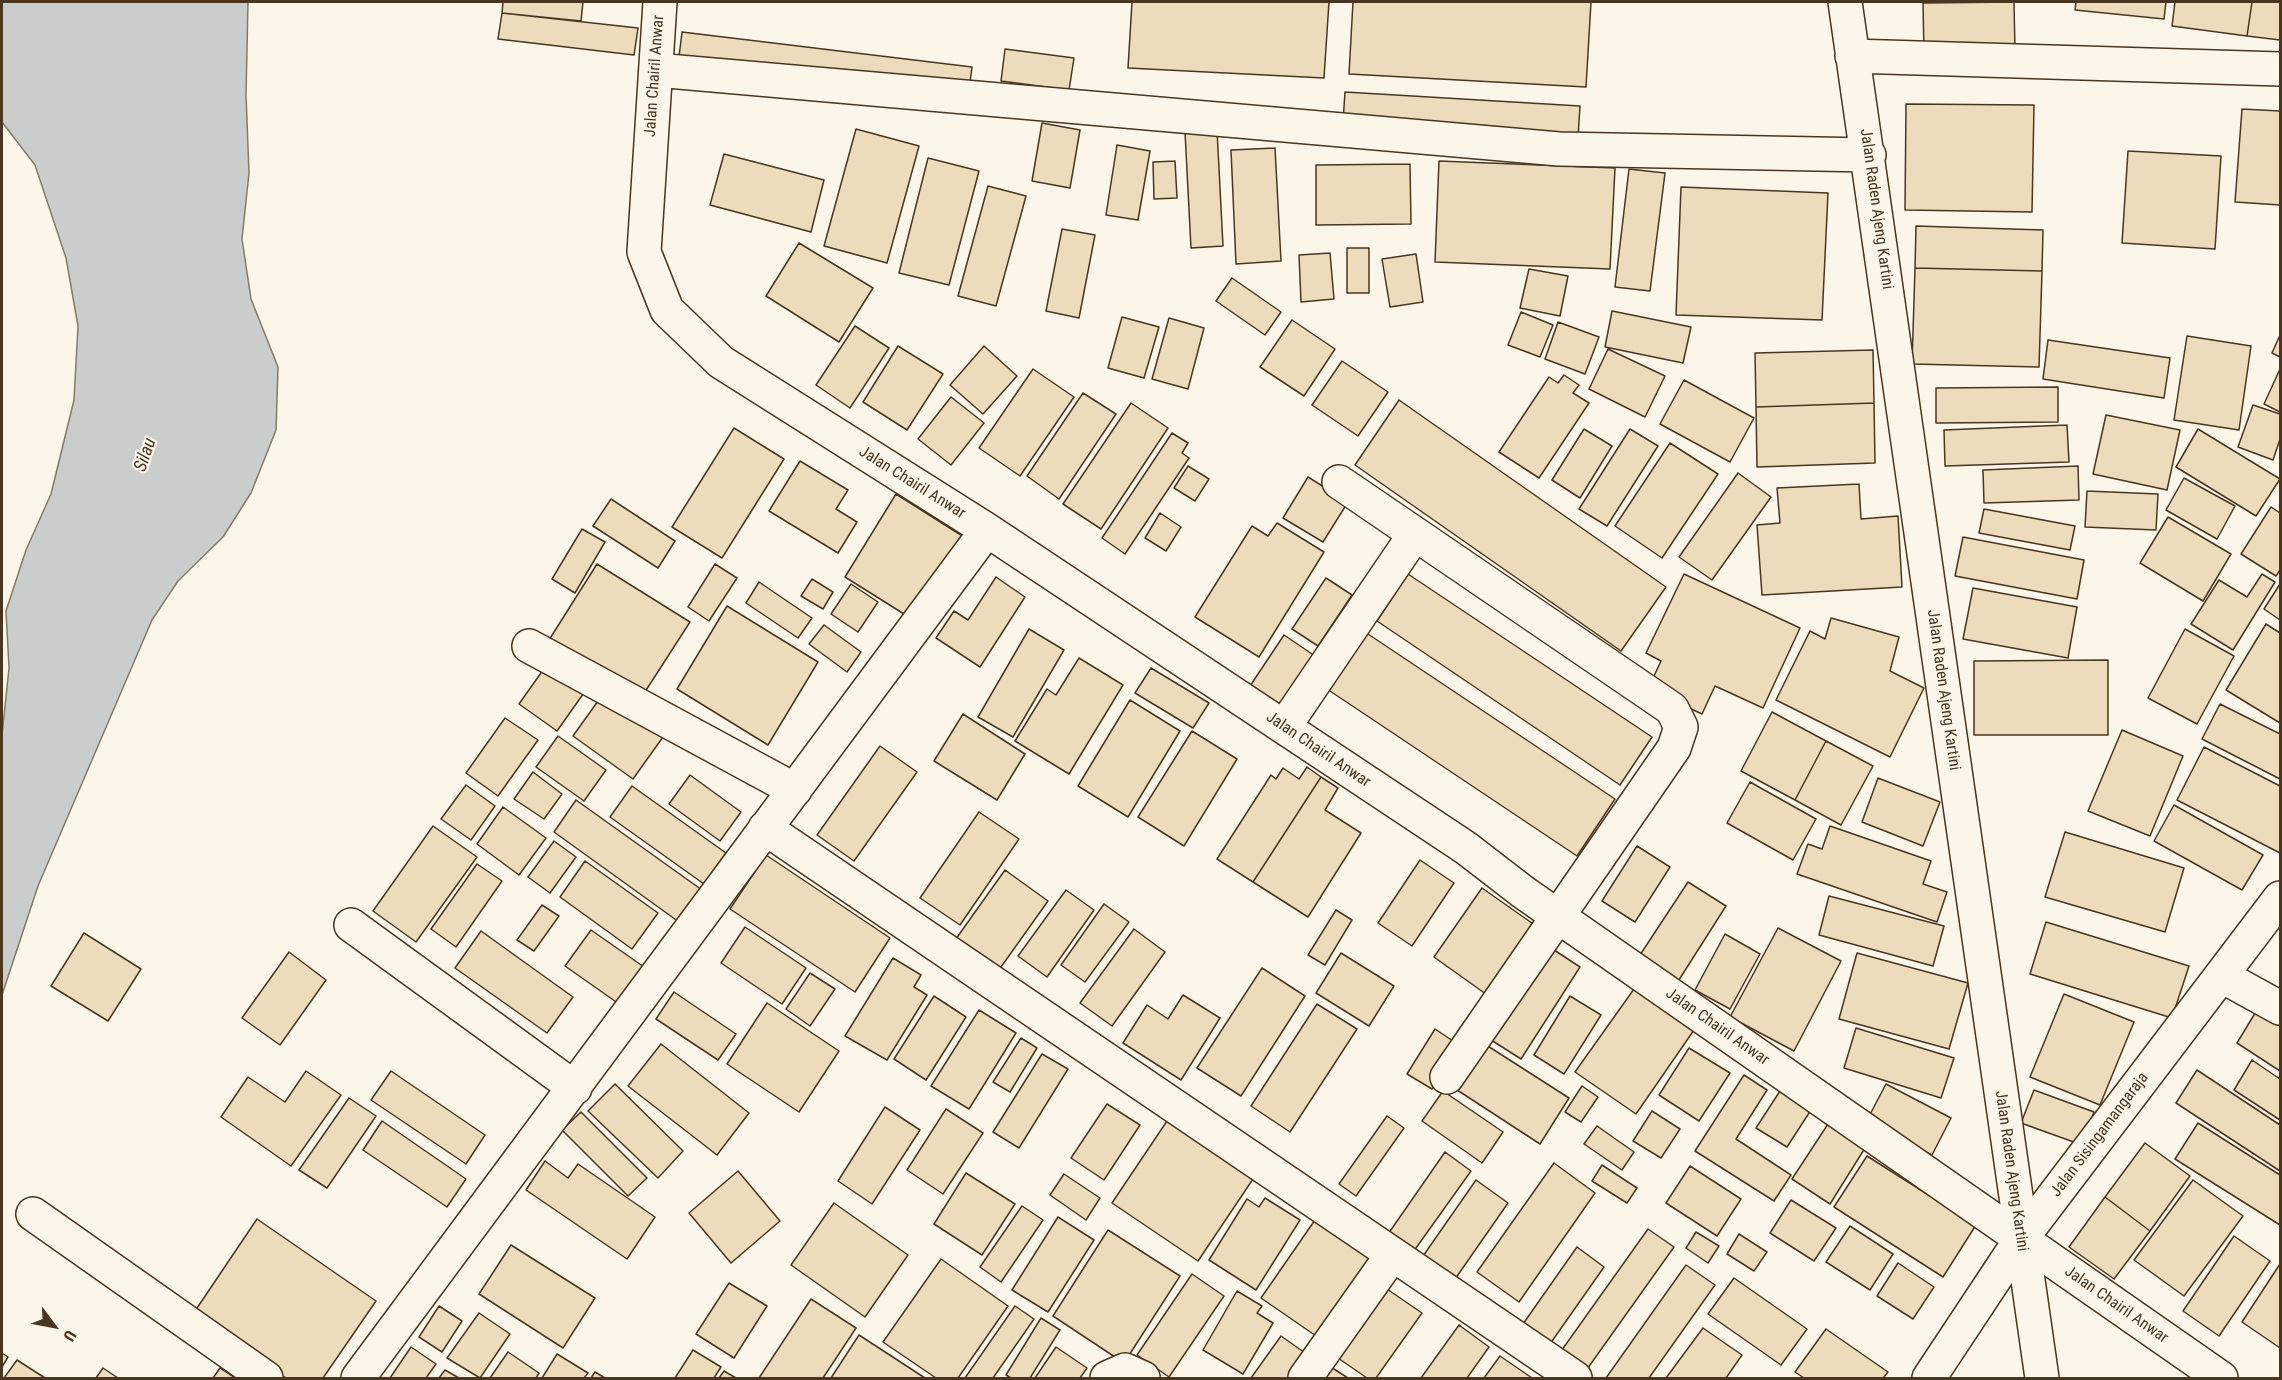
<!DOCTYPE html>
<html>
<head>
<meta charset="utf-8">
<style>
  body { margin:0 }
  #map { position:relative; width:2282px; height:1380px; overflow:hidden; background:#fbf6e9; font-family:"Roboto Condensed",sans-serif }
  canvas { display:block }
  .frame { position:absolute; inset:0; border:3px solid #4a3520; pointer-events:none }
  .north { position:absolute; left:24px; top:1296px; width:60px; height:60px; -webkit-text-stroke:4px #fbf6e9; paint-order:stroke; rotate:122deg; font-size:16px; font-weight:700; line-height:24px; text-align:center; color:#4a3520 }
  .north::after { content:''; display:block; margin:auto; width:21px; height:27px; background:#4a3520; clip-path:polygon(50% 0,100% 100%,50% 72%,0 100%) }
</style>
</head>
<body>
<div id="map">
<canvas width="2282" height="1380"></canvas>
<div class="frame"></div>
<div class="north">U</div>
</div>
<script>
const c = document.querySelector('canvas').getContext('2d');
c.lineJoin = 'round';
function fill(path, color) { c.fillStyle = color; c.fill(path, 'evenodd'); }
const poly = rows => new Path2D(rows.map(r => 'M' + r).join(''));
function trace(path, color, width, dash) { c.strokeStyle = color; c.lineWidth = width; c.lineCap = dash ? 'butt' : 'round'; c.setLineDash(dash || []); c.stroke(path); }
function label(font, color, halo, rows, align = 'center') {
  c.font = font + ' "Roboto Condensed",sans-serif'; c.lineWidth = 4.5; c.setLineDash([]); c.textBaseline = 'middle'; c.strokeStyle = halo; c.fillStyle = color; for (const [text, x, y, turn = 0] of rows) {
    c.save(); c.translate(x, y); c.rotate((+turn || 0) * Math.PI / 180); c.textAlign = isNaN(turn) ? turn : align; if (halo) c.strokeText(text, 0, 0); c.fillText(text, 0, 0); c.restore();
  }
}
const water = poly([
  [2,2,248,2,246,95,249,173,242,239,251,299,278,367,276,430,251,493,223,537,178,581,152,620,38,886,2,995,2,735,9,668,6,611,26,550,51,494,74,400,78,326,66,258,35,165,2,122,2,2]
]);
const building = poly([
  [503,2,583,2,581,21,502,13,503,2],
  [1132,2,1329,2,1324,78,1128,68,1132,2],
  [1353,2,1591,2,1586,87,1349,74,1353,2],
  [2014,2,2015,52,1924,53,1923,3,2014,2],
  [2076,2,2166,2,2164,19,2075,10,2076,2],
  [2175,2,2252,2,2247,36,2172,26,2175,2],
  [2252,2,2280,2,2280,40,2247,36,2252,2],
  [502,13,638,28,634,55,498,39,502,13],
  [682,32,972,67,969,90,679,57,682,32],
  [1005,49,1074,58,1069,90,1001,81,1005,49],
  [1345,92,1580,106,1578,137,1343,122,1345,92],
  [1906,104,2034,105,2032,212,1905,210,1906,104],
  [2242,109,2280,111,2280,205,2235,202,2242,109],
  [1042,123,1080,130,1070,188,1032,181,1042,123],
  [856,129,919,146,887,263,824,246,856,129],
  [1217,130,1223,246,1191,248,1185,132,1217,130],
  [1117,145,1150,151,1138,220,1106,215,1117,145],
  [1275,148,1281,261,1236,264,1231,150,1275,148],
  [2128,151,2221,156,2215,249,2122,243,2128,151],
  [724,154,824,180,811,232,710,205,724,154],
  [928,158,979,171,949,285,899,273,928,158],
  [1175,161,1177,198,1154,199,1153,162,1175,161],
  [1439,161,1615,168,1610,269,1435,262,1439,161],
  [1410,164,1411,224,1316,225,1316,165,1410,164],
  [1629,169,1665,173,1650,291,1615,287,1629,169],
  [988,186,1026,196,996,306,958,296,988,186],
  [1681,187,1828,193,1822,320,1676,315,1681,187],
  [1916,226,2043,230,2042,271,1915,268,1916,226],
  [1062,229,1095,235,1079,318,1046,311,1062,229],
  [799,243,873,288,839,342,766,296,799,243],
  [1347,248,1369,248,1369,293,1347,293,1347,248],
  [1330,253,1334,299,1301,302,1299,255,1330,253],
  [1416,254,1423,302,1390,307,1382,259,1416,254],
  [1915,268,2042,271,2039,367,1912,364,1915,268],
  [1529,269,1568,276,1560,316,1520,308,1529,269],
  [1232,278,1281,312,1265,335,1216,301,1232,278],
  [1612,311,1691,327,1683,363,1605,347,1612,311],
  [1521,312,1553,325,1540,357,1508,345,1521,312],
  [1122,317,1159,327,1144,378,1108,368,1122,317],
  [1169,318,1204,328,1188,389,1152,379,1169,318],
  [1292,320,1335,349,1304,396,1260,367,1292,320],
  [1558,322,1599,337,1585,374,1545,359,1558,322],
  [855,326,889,348,850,408,816,385,855,326],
  [2280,335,2280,357,2272,353,2280,335],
  [2187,336,2251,346,2239,430,2174,420,2187,336],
  [2048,340,2170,358,2164,398,2043,379,2048,340],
  [898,346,943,374,907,430,863,402,898,346],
  [984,346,1017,376,983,414,950,385,984,346],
  [1608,349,1665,376,1645,417,1589,389,1608,349],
  [1873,350,1874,403,1756,407,1755,353,1873,350],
  [1342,361,1388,392,1358,436,1312,405,1342,361],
  [1033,369,1074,397,1020,476,979,448,1033,369],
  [2280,369,2280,412,2264,404,2280,369],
  [1564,375,1579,385,1573,393,1589,403,1539,478,1499,452,1549,377,1558,383,1564,375],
  [1684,380,1754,418,1730,462,1660,424,1684,380],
  [2058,387,2058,422,1936,423,1936,388,2058,387],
  [1083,393,1116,414,1059,499,1027,476,1083,393],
  [951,397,984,423,951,465,918,439,951,397],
  [1399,400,1666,587,1621,651,1355,465,1399,400],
  [1131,403,1168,428,1101,529,1063,504,1131,403],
  [1874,403,1875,463,1757,467,1756,407,1874,403],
  [2253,405,2280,414,2280,439,2273,460,2238,447,2253,405],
  [2106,415,2180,430,2167,490,2093,474,2106,415],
  [2067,425,2069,462,1945,466,1944,430,2067,425],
  [734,428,784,459,722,558,672,527,734,428],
  [1584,429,1612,446,1580,498,1552,480,1584,429],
  [1630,429,1658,446,1607,526,1579,509,1630,429],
  [2198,429,2280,479,2256,516,2176,467,2198,429],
  [1172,433,1188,443,1182,453,1189,458,1125,554,1102,538,1172,433],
  [1670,443,1718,474,1662,558,1615,526,1670,443],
  [800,461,848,490,836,509,857,522,838,553,769,511,800,461],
  [1188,466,1209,479,1195,501,1174,488,1188,466],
  [2078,466,2079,500,1984,503,1983,470,2078,466],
  [1738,473,1771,497,1712,580,1679,557,1738,473],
  [1308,477,1348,502,1323,542,1283,518,1308,477],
  [2184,478,2235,506,2217,539,2166,510,2184,478],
  [1859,484,1861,519,1898,516,1902,587,1762,595,1757,525,1780,523,1777,488,1859,484],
  [2087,491,2158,494,2156,530,2085,527,2087,491],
  [896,494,964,537,912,619,845,577,896,494],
  [611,499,675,541,658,568,593,526,611,499],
  [2271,507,2280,513,2280,570,2276,576,2241,554,2271,507],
  [1984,509,2075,526,2070,550,1979,533,1984,509],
  [1160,513,1181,527,1166,551,1145,538,1160,513],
  [2168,517,2231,554,2203,601,2140,563,2168,517],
  [1277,523,1324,552,1259,657,1195,617,1252,526,1268,536,1277,523],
  [582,529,605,542,575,593,552,579,582,529],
  [1963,537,2084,560,2077,599,1955,576,1963,537],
  [597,564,690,622,641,698,549,640,597,564],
  [715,564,737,578,709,621,688,607,715,564],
  [1408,574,1652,737,1620,785,1377,621,1408,574],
  [1684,574,1800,628,1763,708,1715,686,1702,714,1648,689,1661,661,1646,653,1684,574],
  [2262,574,2275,582,2233,650,2191,624,2219,580,2247,597,2262,574],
  [996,577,1025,597,980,667,936,638,954,611,968,620,996,577],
  [1326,578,1352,595,1318,646,1292,629,1326,578],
  [812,579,833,592,823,609,801,596,812,579],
  [759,582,812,618,798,638,746,603,759,582],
  [851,584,878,602,858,632,831,614,851,584],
  [2280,584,2280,620,2264,609,2280,584],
  [1973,588,2077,607,2068,658,1963,639,1973,588],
  [727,606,818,662,768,745,677,689,727,606],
  [1831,618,1899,637,1890,671,1924,688,1890,757,1776,700,1810,631,1825,639,1831,618],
  [2266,624,2280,633,2280,723,2226,690,2266,624],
  [824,625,861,652,847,672,809,644,824,625],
  [1029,629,1064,650,1013,737,978,717,1029,629],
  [2185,629,2234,656,2197,724,2148,698,2185,629],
  [1362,630,1615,799,1577,856,1324,687,1362,630],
  [1284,635,1318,658,1284,709,1250,686,1284,635],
  [1079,658,1123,685,1069,774,1015,741,1047,689,1056,695,1079,658],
  [2108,660,2108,735,1974,735,1974,661,2108,660],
  [548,663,586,690,557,731,519,704,548,663],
  [1151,668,1209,703,1193,728,1135,693,1151,668],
  [603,694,663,737,633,779,573,736,603,694],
  [1130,700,1180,731,1128,817,1078,786,1130,700],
  [2220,704,2280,734,2280,779,2202,739,2220,704],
  [1772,712,1826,741,1795,800,1741,771,1772,712],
  [963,714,1025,754,997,800,934,761,963,714],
  [505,718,538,740,498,796,466,773,505,718],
  [2122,730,2183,756,2150,836,2088,811,2122,730],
  [1192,731,1237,759,1184,846,1138,817,1192,731],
  [558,736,606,770,584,801,536,767,558,736],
  [1826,741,1873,766,1841,825,1795,800,1826,741],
  [880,746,917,772,854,861,817,835,880,746],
  [2204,747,2280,786,2280,853,2177,800,2204,747],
  [1307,767,1321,777,1253,882,1217,859,1271,775,1276,779,1283,768,1299,779,1307,767],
  [533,772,562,794,544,819,514,799,533,772],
  [690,775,741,812,720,841,669,804,690,775],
  [1321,777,1338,788,1325,810,1361,833,1308,917,1253,882,1321,777],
  [1878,778,1940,802,1923,846,1862,822,1878,778],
  [1750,782,1816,819,1793,860,1727,823,1750,782],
  [466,785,495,806,471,840,441,819,466,785],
  [632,786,726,853,704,884,610,817,632,786],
  [576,800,702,890,679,922,554,832,576,800],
  [2174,805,2263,855,2242,890,2154,841,2174,805],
  [503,807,546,838,519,875,477,844,503,807],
  [979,812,1019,839,960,925,920,898,979,812],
  [433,826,477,857,416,942,373,911,433,826],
  [1830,826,1931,861,1923,884,1947,892,1937,922,1797,874,1808,844,1822,849,1830,826],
  [2065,832,2184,868,2165,932,2045,897,2065,832],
  [554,841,576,857,550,893,528,877,554,841],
  [1637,846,1670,867,1635,922,1602,901,1637,846],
  [766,855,890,938,855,992,730,909,766,855],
  [1420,860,1454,883,1412,946,1378,923,1420,860],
  [585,861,658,913,632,949,560,897,585,861],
  [477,864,502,881,456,947,431,929,477,864],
  [1005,870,1048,901,996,974,953,943,1005,870],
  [1688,882,1726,906,1677,983,1638,958,1688,882],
  [1482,888,1539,928,1490,997,1434,957,1482,888],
  [1066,890,1094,910,1047,977,1018,956,1066,890],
  [1829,896,1944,926,1933,966,1819,935,1829,896],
  [1104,904,1129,922,1085,982,1061,965,1104,904],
  [542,905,559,916,534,951,517,940,542,905],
  [1336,910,1352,920,1325,965,1308,955,1336,910],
  [2046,922,2189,966,2172,1018,2030,974,2046,922],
  [745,927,806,968,782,1004,721,963,745,927],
  [1778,928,1841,961,1794,1051,1730,1017,1778,928],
  [1134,929,1165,952,1112,1026,1080,1003,1134,929],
  [591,930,644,967,619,1004,565,966,591,930],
  [481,931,573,997,547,1033,455,968,481,931],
  [84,933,141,969,108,1021,51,986,84,933],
  [1725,934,1760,954,1730,1009,1695,990,1725,934],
  [1548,946,1580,967,1521,1059,1488,1038,1548,946],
  [289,952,326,980,280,1045,242,1018,289,952],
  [1341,953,1394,986,1369,1026,1316,993,1341,953],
  [1857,953,1968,983,1949,1049,1839,1019,1857,953],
  [893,958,921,975,914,987,927,995,887,1060,845,1036,893,958],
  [1262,968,1305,996,1241,1096,1197,1068,1262,968],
  [810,973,835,989,810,1026,786,1009,810,973],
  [1634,989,1694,1030,1636,1114,1575,1072,1634,989],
  [674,992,736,1034,718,1060,656,1019,674,992],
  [2064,994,2134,1022,2100,1105,2030,1077,2064,994],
  [1183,995,1220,1018,1181,1080,1123,1043,1147,1005,1168,1019,1183,995],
  [934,996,966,1017,926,1080,894,1059,934,996],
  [1570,996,1601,1015,1564,1074,1534,1055,1570,996],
  [767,1003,839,1051,799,1112,727,1064,767,1003],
  [1317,1004,1357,1029,1290,1132,1251,1106,1317,1004],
  [2260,1005,2280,1018,2280,1071,2237,1043,2260,1005],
  [979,1010,1016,1033,969,1109,931,1086,979,1010],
  [1856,1028,1954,1058,1941,1098,1844,1068,1856,1028],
  [1435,1029,1459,1045,1432,1089,1407,1074,1435,1029],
  [1021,1038,1037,1048,1010,1092,993,1082,1021,1038],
  [1480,1041,1569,1098,1540,1144,1451,1086,1480,1041],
  [661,1044,749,1113,717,1155,628,1086,661,1044],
  [1689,1048,1730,1073,1699,1121,1659,1095,1689,1048],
  [1042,1054,1068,1069,1019,1148,993,1132,1042,1054],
  [2252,1060,2280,1079,2280,1120,2234,1090,2252,1060],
  [2197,1070,2280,1125,2280,1171,2176,1103,2197,1070],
  [306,1071,341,1095,291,1166,221,1117,248,1077,285,1102,306,1071],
  [391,1071,485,1135,466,1164,371,1100,391,1071],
  [1744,1075,1767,1090,1736,1139,1791,1175,1774,1201,1695,1151,1744,1075],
  [615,1084,683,1151,658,1178,588,1111,615,1084],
  [1886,1084,1951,1118,1932,1155,1866,1122,1886,1084],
  [1582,1086,1598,1097,1581,1122,1565,1112,1582,1086],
  [2034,1090,2094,1112,2082,1145,2021,1123,2034,1090],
  [1443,1091,1503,1132,1482,1163,1422,1121,1443,1091],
  [1780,1091,1811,1110,1787,1147,1756,1128,1780,1091],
  [349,1098,376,1116,327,1188,299,1170,349,1098],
  [1107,1104,1140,1125,1104,1180,1071,1158,1107,1104],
  [885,1107,920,1130,872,1204,838,1181,885,1107],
  [946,1109,983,1133,943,1194,907,1170,946,1109],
  [1652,1111,1680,1129,1661,1158,1633,1141,1652,1111],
  [581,1112,647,1178,628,1196,562,1130,581,1112],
  [1387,1116,1404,1128,1356,1196,1339,1184,1387,1116],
  [1169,1118,1255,1176,1198,1261,1112,1203,1169,1118],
  [382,1121,466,1179,447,1207,363,1150,382,1121],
  [2198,1123,2280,1175,2280,1225,2175,1159,2198,1123],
  [1828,1124,1865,1148,1830,1204,1792,1179,1828,1124],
  [1597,1126,1634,1152,1622,1170,1584,1144,1597,1126],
  [2145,1143,2190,1176,2150,1231,2105,1197,2145,1143],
  [1445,1152,1471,1171,1411,1255,1386,1237,1445,1152],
  [1867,1156,1976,1225,1943,1277,1834,1207,1867,1156],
  [545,1161,568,1178,578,1164,655,1217,627,1259,526,1190,545,1161],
  [1554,1163,1595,1193,1519,1302,1477,1272,1554,1163],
  [1602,1165,1637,1188,1627,1203,1592,1181,1602,1165],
  [1690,1166,1741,1199,1717,1236,1666,1203,1690,1166],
  [738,1171,780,1221,731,1263,689,1213,738,1171],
  [966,1173,1015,1204,982,1255,934,1224,966,1173],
  [1064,1174,1100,1198,1086,1220,1050,1195,1064,1174],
  [1476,1180,1508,1203,1453,1282,1421,1259,1476,1180],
  [2193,1180,2243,1216,2184,1296,2134,1260,2193,1180],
  [2105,1197,2150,1231,2114,1279,2069,1247,2105,1197],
  [1265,1198,1300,1220,1256,1290,1209,1260,1247,1199,1259,1207,1265,1198],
  [1791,1200,1836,1228,1814,1261,1770,1233,1791,1200],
  [834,1203,908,1255,865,1317,791,1265,834,1203],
  [1022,1206,1043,1220,1001,1282,980,1267,1022,1206],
  [1058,1217,1094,1240,1048,1312,1012,1290,1058,1217],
  [257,1219,376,1301,323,1378,286,1378,193,1314,257,1219],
  [1315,1220,1374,1262,1319,1338,1261,1298,1315,1220],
  [1850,1226,1893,1254,1870,1290,1826,1262,1850,1226],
  [1648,1229,1674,1247,1585,1372,1559,1354,1648,1229],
  [1108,1230,1180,1276,1124,1363,1053,1316,1108,1230],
  [1696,1232,1719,1246,1708,1263,1686,1248,1696,1232],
  [1739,1234,1767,1252,1754,1271,1727,1254,1739,1234],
  [2234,1236,2270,1261,2219,1336,2183,1311,2234,1236],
  [511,1245,595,1298,563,1348,479,1294,511,1245],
  [1577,1247,1604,1267,1550,1344,1523,1324,1577,1247],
  [941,1259,1008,1306,958,1378,936,1378,883,1342,941,1259],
  [1898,1263,1934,1287,1913,1319,1877,1296,1898,1263],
  [2280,1264,2280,1348,2242,1322,2280,1264],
  [1686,1265,1715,1285,1649,1378,1606,1378,1686,1265],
  [1192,1274,1224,1296,1169,1377,1137,1355,1192,1274],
  [1734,1278,1807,1329,1781,1365,1708,1314,1734,1278],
  [729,1283,767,1306,734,1358,696,1334,729,1283],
  [1384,1287,1422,1313,1376,1378,1367,1378,1335,1356,1384,1287],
  [1237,1291,1262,1306,1257,1313,1273,1323,1243,1374,1203,1350,1237,1291],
  [811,1299,856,1328,823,1378,759,1378,811,1299],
  [439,1306,462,1321,442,1352,419,1337,439,1306],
  [1015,1306,1034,1319,993,1378,965,1378,1015,1306],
  [479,1313,510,1334,480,1378,447,1358,479,1313],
  [1041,1318,1060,1330,1030,1378,1011,1378,1006,1375,1041,1318],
  [1459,1325,1489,1347,1467,1378,1421,1378,1459,1325],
  [1703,1328,1742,1355,1726,1378,1666,1378,1703,1328],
  [1826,1329,1888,1372,1883,1378,1804,1378,1795,1372,1826,1329],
  [859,1335,925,1378,831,1378,859,1335],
  [1281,1336,1308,1355,1291,1378,1251,1378,1281,1336],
  [411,1347,436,1364,426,1378,390,1378,411,1347],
  [1056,1347,1087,1368,1080,1378,1035,1378,1056,1347],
  [693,1350,721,1367,714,1378,675,1378,693,1350],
  [508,1352,539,1373,536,1378,490,1378,508,1352],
  [2,1353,8,1357,2,1367,2,1353],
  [557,1354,588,1373,584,1378,542,1378,557,1354],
  [1500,1356,1532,1378,1484,1378,1500,1356],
  [17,1360,45,1378,4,1378,17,1360],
  [1323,1362,1348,1378,1312,1378,1323,1362],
  [103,1368,118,1378,96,1378,103,1368],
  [220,1368,235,1378,213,1378,220,1368],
  [445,1370,459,1378,439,1378,445,1370],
  [724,1371,736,1378,719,1378,724,1371],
  [595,1372,605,1378,591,1378,595,1372]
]);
const minor = poly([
  [660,2,644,252,667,310,721,362,987,530,1466,848,1523,892,2221,1378],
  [1845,2,2042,1378],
  [1852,56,2280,69],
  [656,70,1559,149,1869,155],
  [1339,482,1672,709,1681,727,1674,748,1447,1077],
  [529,646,795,790],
  [1284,727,1415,534],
  [765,828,1575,1378],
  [351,925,575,1088],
  [2222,976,2280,1008],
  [33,1214,266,1378],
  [358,1378,987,530],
  [1107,1378,1125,1370,1143,1378],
  [1305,1378,1392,1255],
  [1929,1378,2021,1239,2280,898]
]);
const streetNames = [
  ["Jalan Chairil Anwar",655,76,-86],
  ["Jalan Raden Ajeng Kartini",1876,209,82],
  ["Jalan Chairil Anwar",912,483,32],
  ["Jalan Raden Ajeng Kartini",1943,690,82],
  ["Jalan Chairil Anwar",1318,750,34],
  ["Jalan Chairil Anwar",1717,1027,35],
  ["Jalan Sisingamangaraja",2100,1135,-53],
  ["Jalan Raden Ajeng Kartini",2011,1171,82],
  ["Jalan Chairil Anwar",2116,1305,35]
];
const waterNames = [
  ["Silau",146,455,-71]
];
fill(water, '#c9cecd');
trace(water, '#887966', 1.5);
fill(building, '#ecdcbc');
trace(building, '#4a3520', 1.5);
trace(minor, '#4a3520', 36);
trace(minor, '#fbf6e9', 33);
label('16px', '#4a3520', '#fbf6e9', streetNames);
label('italic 18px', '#4a3520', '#fbf6e9', waterNames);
</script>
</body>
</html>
